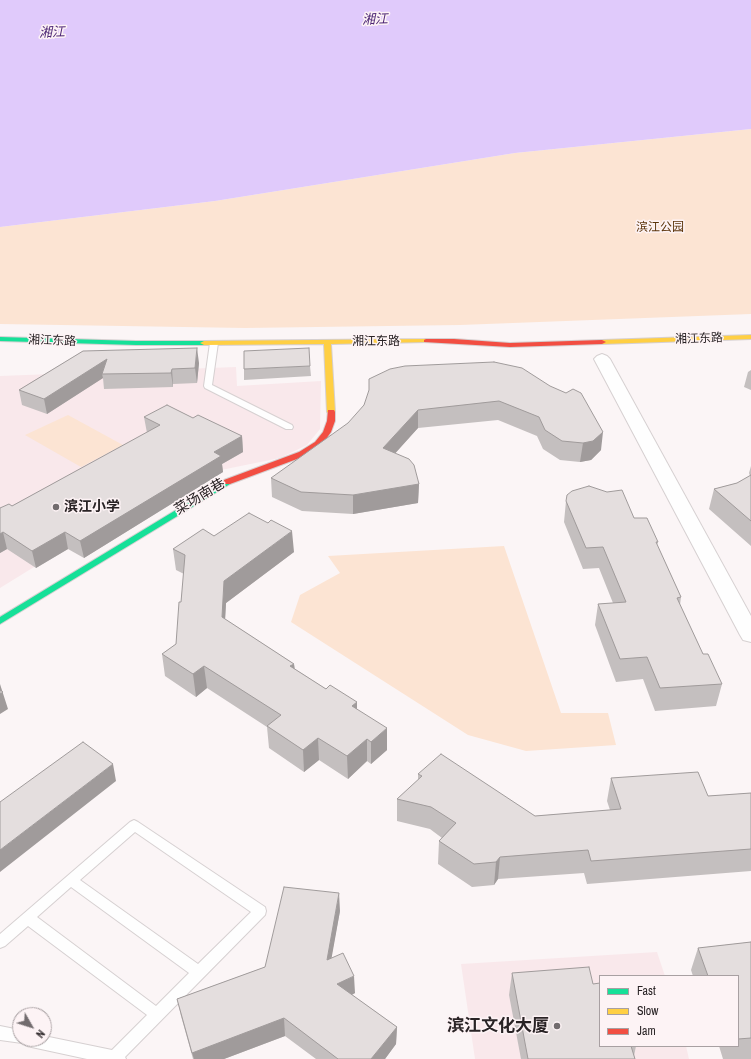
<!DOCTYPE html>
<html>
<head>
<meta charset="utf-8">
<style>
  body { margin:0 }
  #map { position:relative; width:751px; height:1059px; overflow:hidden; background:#fbf5f6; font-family:"Archivo Narrow",sans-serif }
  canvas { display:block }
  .legend { position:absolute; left:599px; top:975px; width:140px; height:72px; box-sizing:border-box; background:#fdf3f5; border:1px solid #a8a0a2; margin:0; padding:5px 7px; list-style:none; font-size:12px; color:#292325 }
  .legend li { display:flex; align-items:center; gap:8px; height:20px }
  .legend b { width:20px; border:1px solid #a8a0a2 }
  .north { position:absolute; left:12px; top:1007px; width:40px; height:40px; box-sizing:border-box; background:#fdf3f5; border:1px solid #a8a0a2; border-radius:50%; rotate:129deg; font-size:11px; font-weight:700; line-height:16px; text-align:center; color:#292325 }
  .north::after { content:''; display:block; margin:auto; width:14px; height:18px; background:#726c6e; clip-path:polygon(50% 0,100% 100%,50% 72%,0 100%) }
</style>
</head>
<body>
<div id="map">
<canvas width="751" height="1059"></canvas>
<ul class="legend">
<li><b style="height:5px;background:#16e098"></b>Fast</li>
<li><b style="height:5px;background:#ffcf43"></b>Slow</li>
<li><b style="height:5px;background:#f24e42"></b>Jam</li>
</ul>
<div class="north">N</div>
</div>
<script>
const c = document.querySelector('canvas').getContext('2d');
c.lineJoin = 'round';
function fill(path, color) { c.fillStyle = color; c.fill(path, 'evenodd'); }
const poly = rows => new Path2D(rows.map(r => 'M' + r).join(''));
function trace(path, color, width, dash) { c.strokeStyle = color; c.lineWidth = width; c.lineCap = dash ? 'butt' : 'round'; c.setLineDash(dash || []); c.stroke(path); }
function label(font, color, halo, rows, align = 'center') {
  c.font = font + ' "Archivo Narrow","Noto Sans SC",sans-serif'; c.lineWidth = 3; c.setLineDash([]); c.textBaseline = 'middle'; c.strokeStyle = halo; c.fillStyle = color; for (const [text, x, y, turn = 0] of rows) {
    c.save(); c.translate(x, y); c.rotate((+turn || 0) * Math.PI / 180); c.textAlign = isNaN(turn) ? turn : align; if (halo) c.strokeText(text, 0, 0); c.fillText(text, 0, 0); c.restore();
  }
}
const built = poly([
  [236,367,237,386,321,381,320,429,307,445,280,458,221,470,60,551,0,588,0,376],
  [657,952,665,976,600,976,600,1046,686,1046,689,1059,475,1059,461,964]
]);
const green = poly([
  [751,129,751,314,460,325,245,328,0,324,0,227,215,201,515,153],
  [68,415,123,445,81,467,25,435],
  [504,546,561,713,608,713,616,745,526,751,468,735,291,622,300,595,340,573,328,556]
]);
const water = poly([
  [0,0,751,0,751,129,515,153,215,201,0,227]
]);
const lane = poly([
  [214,341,218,343,212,385,292,425,293,427,292,429,286,429,205,388,204,386,210,343,214,341],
  [134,820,138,822,265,907,266,911,265,915,125,1057,126,1059,87,1059,27,1046,22,1043,0,1040,0,1026,20,1030,20,1039,44,1039,44,1036,112,1050,147,1015,28,926,5,946,0,948,0,934,130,822,134,820],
  [135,832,251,912,198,964,80,880,135,832],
  [71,887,189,973,156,1006,37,917,71,887]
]);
const street = poly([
  [602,354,607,356,610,359,751,616,751,642,743,640,740,635,594,359,597,356,602,354]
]);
const fast = poly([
  [0,337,136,341,204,341,208,343,204,345,136,345,0,341,0,337],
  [227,479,231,482,230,484,0,624,0,617,227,479]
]);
const slow = poly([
  [751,335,751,339,602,344,598,342,602,340,751,335],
  [426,339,428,340,428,342,331,344,335,412,331,414,327,412,324,344,204,345,200,343,204,341,426,339]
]);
const jam = poly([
  [426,339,454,339,510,343,602,340,606,342,602,344,510,347,424,342,424,340,426,339],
  [328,410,334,410,335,412,335,421,331,432,321,446,305,456,230,484,224,484,223,482,224,480,299,452,315,442,323,432,327,421,328,410]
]);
const wall = poly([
  [83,351,199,363,197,383,173,384,173,387,104,389,103,378,47,414,22,405,19,390],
  [494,362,601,450,591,460,580,462,560,460,543,449,537,436,498,420,418,428,395,453,419,484,418,503,353,514,302,511,272,497,271,478],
  [310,366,311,376,244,380,244,369],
  [751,370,751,390,744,387,748,372],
  [144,417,193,418,242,436,243,452,222,464,223,472,84,558,68,549,36,568,7,549,0,553,0,508,12,506,147,433],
  [751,466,751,546,709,509,714,489,737,483,750,476,749,473],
  [566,501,634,518,658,542,657,545,681,597,680,605,703,654,722,684,716,706,655,711,643,679,616,682,595,625,598,604,613,603,599,568,583,569,564,522],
  [214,536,294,552,226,603,225,619,294,664,295,669,326,689,357,702,357,709,387,750,371,764,367,761,348,779,319,760,304,772,269,748,267,727,207,688,196,697,165,676,162,654,176,644,181,602,184,574,176,570,173,549],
  [418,774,535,816,610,810,607,801,611,778,708,796,751,793,751,871,587,884,584,873,498,879,494,885,472,887,438,864,439,841,442,838,430,829,397,821,397,799,418,780],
  [340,911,331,958,355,993,352,995,397,1027,396,1044,385,1059,316,1059,285,1036,224,1059,193,1059,181,1016,177,999,265,967],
  [751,942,751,1059,723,1059,719,1046,738,1046,738,976,693,976,691,970,698,948],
  [512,973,600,1046,636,1046,634,1056,635,1059,521,1059,509,995]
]);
const shadedWall = poly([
  [197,348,199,363,197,383,195,368],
  [107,359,102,374,103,378,47,414,44,399],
  [172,369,173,384,173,387,171,373],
  [418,410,418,428,383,467,383,448],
  [603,432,601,450,591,460,580,462,583,443],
  [242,436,243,452,222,464,223,472,84,558,80,541,214,452],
  [419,484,418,503,353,514,353,495],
  [292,531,294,552,226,603,224,639,222,617,224,581],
  [3,532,7,549,0,553,0,534],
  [65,532,68,549,36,568,32,551],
  [294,664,296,686,290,666],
  [204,666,207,688,196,697,193,674],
  [0,684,8,709,0,714],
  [357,702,357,724,352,706],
  [387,728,387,750,371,764,371,742],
  [318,738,319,760,304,772,303,750],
  [367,739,367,761,348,779,347,756],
  [113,764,116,781,0,872,0,850],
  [500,857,498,879,494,885,496,862],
  [339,893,340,911,328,978,327,960],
  [354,976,355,993,337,1002,337,984],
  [284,1018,285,1036,224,1059,194,1059,192,1053],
  [397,1027,396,1044,385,1059,371,1059]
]);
const building = poly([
  [197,348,195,368,172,369,171,373,102,374,107,359,44,399,19,390,83,351,197,348],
  [309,348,310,366,244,369,244,351,309,348],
  [494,362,522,368,550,386,566,393,573,389,581,393,603,432,593,441,583,443,562,441,545,430,539,417,499,401,418,410,383,448,409,459,414,465,419,484,353,495,301,492,271,478,348,423,364,405,369,390,369,379,390,369,405,366,494,362],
  [167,405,193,418,198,415,242,436,214,452,221,456,80,541,65,532,32,551,3,532,0,534,0,508,9,504,12,506,160,425,144,417,167,405],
  [751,475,751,521,714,489,737,483,751,475],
  [589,486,607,492,622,490,634,518,647,518,658,542,656,542,681,597,677,598,703,654,708,654,722,684,660,688,647,657,620,659,598,604,626,602,603,547,586,548,566,501,567,495,572,491,589,486],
  [249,513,268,523,271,520,292,531,224,581,222,617,294,664,290,666,326,689,330,685,357,702,352,706,387,728,371,742,367,739,347,756,318,738,303,750,267,726,281,715,204,666,193,674,162,654,176,644,179,602,181,602,185,555,173,549,203,529,214,536,249,513],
  [0,690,3,692,0,694,0,690],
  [83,742,113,764,0,850,0,802,83,742],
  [441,754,535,816,621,809,611,778,698,772,708,796,751,793,751,849,591,861,588,850,500,857,496,862,474,864,439,841,456,823,431,807,397,799,422,776,418,774,441,754],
  [284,887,339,893,327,960,343,953,354,976,337,984,397,1027,371,1059,338,1059,284,1018,192,1053,177,999,265,967,284,887],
  [751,942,751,1038,738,1039,738,976,708,976,698,948,751,942],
  [589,967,593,984,600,983,600,1046,631,1046,635,1059,528,1059,512,973,589,967]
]);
const markers = [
  [56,507,4,"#726c6e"],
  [557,1026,4,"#726c6e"]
];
const farParknames = [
  ["滨江公园",660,228]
];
const farStreetnames = [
  ["湘江东路",699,339,-2],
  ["湘江东路",52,341,2],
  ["湘江东路",376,342]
];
const farWaternames = [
  ["湘江",375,20,-2],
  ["湘江",52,33,-2]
];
const streetNames = [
  ["菜场南巷",200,497,-31]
];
const poiNames = [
  ["滨江小学",64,507]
];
const nearPoinames = [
  ["滨江文化大厦",549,1026]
];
fill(built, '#f9e8eb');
fill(green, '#fce4d3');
fill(water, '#e0cafb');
trace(lane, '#d6d0d1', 2);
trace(street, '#d6d0d1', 2);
trace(fast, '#d6d0d1', 2);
trace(slow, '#d6d0d1', 2);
trace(jam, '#d6d0d1', 2);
fill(lane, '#fefefe');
fill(street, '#fefefe');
fill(fast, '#16e098');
fill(slow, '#ffcf43');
fill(jam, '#f24e42');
fill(wall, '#c4bfbf');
fill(shadedWall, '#a09b9b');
fill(building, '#e4dede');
trace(building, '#a09b9b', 1);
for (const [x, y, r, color] of markers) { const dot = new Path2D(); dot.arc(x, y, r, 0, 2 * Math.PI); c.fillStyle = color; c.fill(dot); trace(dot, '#fdf3f5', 1.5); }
label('12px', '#5c340a', '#fdf3f5', farParknames);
label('12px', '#292325', '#fdf3f5', farStreetnames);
label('italic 13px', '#4e2776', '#fdf3f5', farWaternames);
label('14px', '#292325', '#fdf3f5', streetNames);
label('bold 14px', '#292325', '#fdf3f5', poiNames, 'left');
label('bold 17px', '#292325', '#fdf3f5', nearPoinames, 'right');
</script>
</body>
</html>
